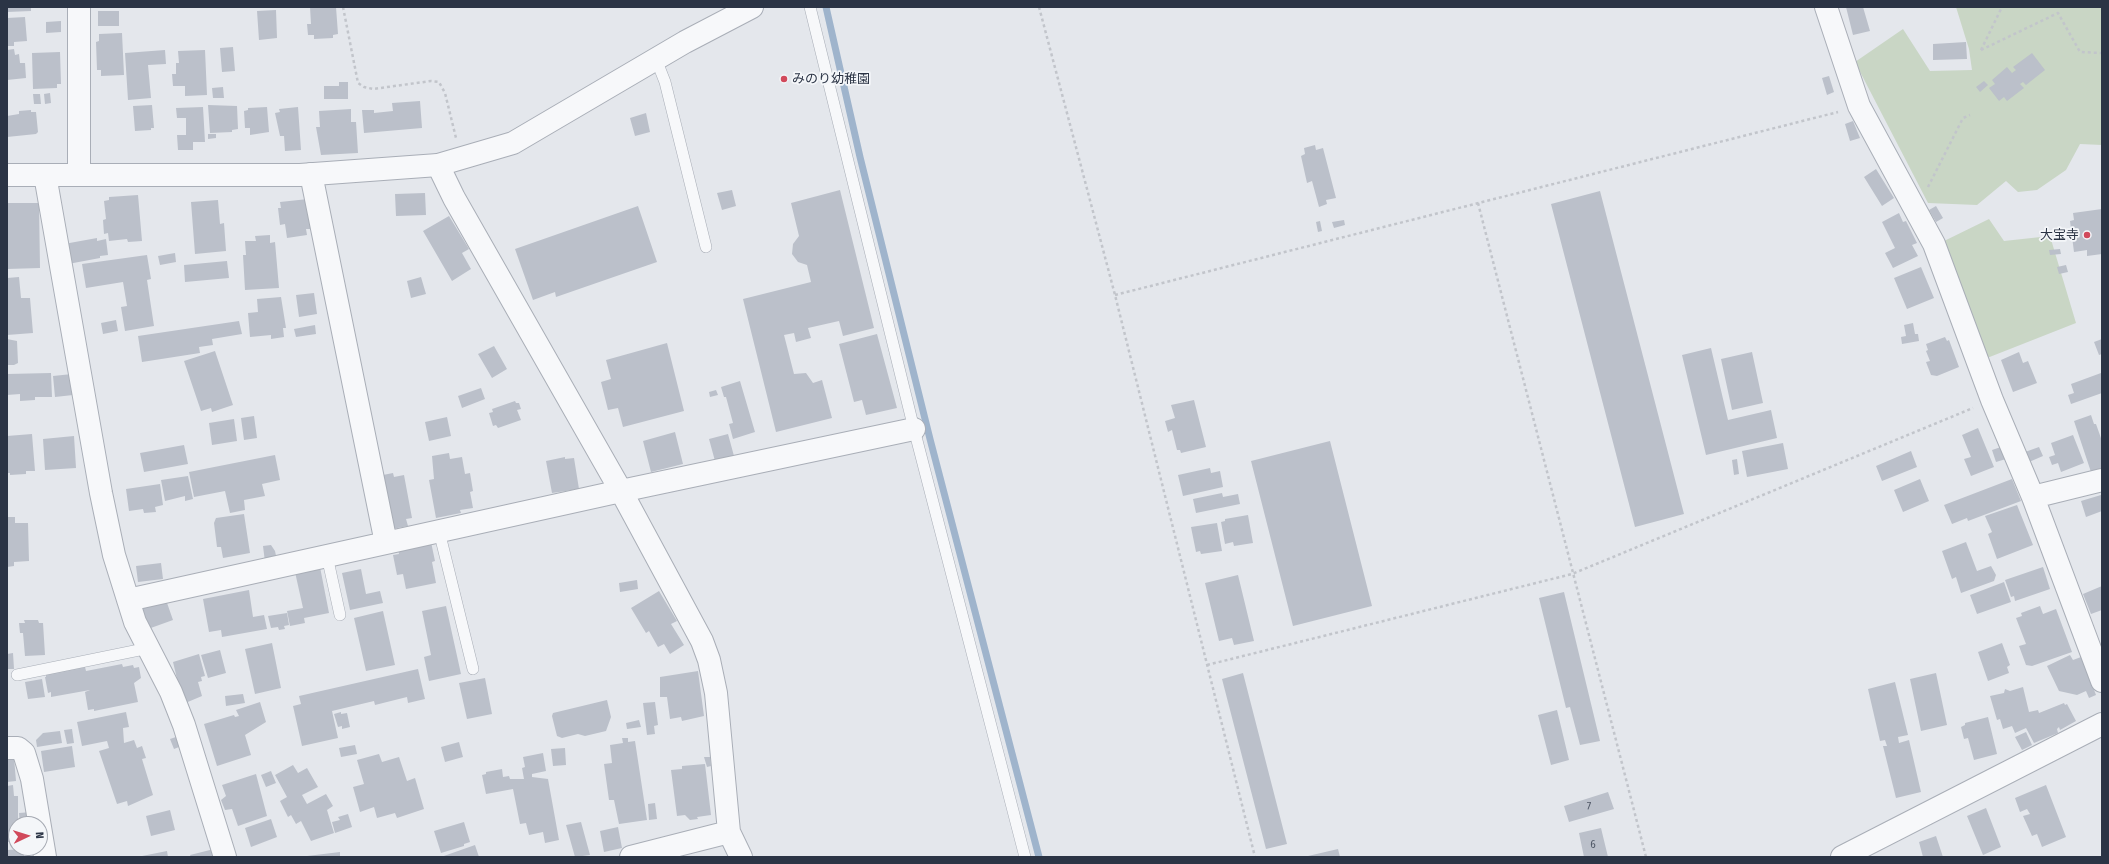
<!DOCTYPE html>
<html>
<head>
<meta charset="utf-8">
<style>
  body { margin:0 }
  #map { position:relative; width:2109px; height:864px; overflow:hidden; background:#e4e7ec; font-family:"Fira Sans Condensed",sans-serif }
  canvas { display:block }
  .frame { position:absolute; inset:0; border:8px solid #2b3445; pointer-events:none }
  .north { position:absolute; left:8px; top:816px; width:40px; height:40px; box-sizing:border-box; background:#f4f6f9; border:1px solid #a4a8b1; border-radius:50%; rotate:86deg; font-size:11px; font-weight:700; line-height:16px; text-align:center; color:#2b3445 }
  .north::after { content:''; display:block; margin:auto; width:14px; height:18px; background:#d1495b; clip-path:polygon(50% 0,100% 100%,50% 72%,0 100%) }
</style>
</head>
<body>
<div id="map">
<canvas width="2109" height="864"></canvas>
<div class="frame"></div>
<div class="north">N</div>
</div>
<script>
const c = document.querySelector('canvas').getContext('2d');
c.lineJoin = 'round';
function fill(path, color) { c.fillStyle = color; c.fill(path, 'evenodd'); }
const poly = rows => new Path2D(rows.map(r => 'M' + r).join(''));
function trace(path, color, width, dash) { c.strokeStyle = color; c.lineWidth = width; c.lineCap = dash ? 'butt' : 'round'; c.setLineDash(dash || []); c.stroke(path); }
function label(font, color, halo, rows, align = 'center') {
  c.font = font + ' "Fira Sans Condensed","Noto Sans JP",sans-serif'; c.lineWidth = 3.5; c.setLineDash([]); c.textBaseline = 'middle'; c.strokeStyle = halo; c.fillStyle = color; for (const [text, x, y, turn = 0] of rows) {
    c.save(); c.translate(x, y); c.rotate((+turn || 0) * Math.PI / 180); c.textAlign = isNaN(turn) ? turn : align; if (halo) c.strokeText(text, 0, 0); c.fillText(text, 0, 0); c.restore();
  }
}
const green = poly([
  [1956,7,2102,7,2102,145,2080,144,2066,170,2037,190,2018,192,2006,181,1977,205,1928,203,1855,62,1903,29,1930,71,1972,70,1969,49],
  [1989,219,2004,241,2050,236,2076,323,1982,360,1940,243]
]);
const stream = poly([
  [826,7,860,157,930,439,1039,857]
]);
const building = poly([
  [7,7,31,7,31,11,7,12],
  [310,7,336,7,338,34,333,35,333,38,314,39,314,35,308,35,307,24,311,24],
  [1846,7,1863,7,1870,31,1853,35],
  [276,10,277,38,259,40,257,11],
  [98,11,119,11,119,26,98,26],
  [25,17,27,41,14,42,14,46,7,46,7,18],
  [61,21,61,32,46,33,46,22],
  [122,33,124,75,101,76,101,70,97,70,96,42,99,41,99,34],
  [1966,42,1967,59,1933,60,1933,44],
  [233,47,235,71,222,72,220,48],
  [14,49,15,55,19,54,20,63,25,63,26,78,7,80,7,50],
  [165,50,166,64,148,65,151,98,128,100,125,53],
  [205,50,207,95,185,96,185,86,173,86,172,74,176,74,176,63,179,63,178,51],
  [60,52,61,84,57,84,57,88,33,89,32,53],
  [2032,53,2045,70,2026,85,2023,82,2020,84,2024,88,2007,101,2004,97,1999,101,1989,88,1995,84,1992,80,2007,67,2012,73,2016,70,2013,67],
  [1829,76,1834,92,1827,95,1822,78],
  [1984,81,1988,85,1980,92,1976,87],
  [339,82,348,82,348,99,324,99,324,86,339,86],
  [223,87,224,98,213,98,212,88],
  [50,93,51,103,45,104,44,94],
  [33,94,40,94,41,104,34,104],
  [420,101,422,128,364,133,362,110,374,110,374,113,393,111,392,103],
  [152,105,154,128,151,128,151,130,135,131,133,106],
  [208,105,237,106,238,129,232,130,232,132,210,133],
  [203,107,205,142,193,142,193,150,178,150,177,135,186,135,186,118,177,118,176,108],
  [267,107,269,132,250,135,250,128,245,128,244,111,248,110,248,108],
  [298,107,301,150,285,151,284,136,280,136,275,113,280,112,279,109],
  [351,109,351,122,356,122,358,153,321,155,316,127,320,127,319,111],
  [31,110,31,112,36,112,38,132,36,134,7,137,7,116,19,114,19,111],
  [646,113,650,132,635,136,630,118],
  [1853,121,1860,138,1850,141,1845,124],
  [208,134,216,134,216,138,208,139],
  [1315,145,1316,150,1323,148,1336,198,1326,200,1327,204,1319,207,1312,181,1307,183,1301,156,1305,154,1304,148],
  [1876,169,1894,198,1882,206,1864,177],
  [732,190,736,206,722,210,717,193],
  [840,190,874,328,843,336,839,321,808,328,811,338,796,342,794,333,784,335,794,374,806,373,813,383,822,380,832,418,776,432,743,299,811,282,807,265,798,262,792,254,793,244,799,236,791,203],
  [1600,191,1684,514,1635,527,1551,204],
  [425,193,426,215,396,216,395,194],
  [138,195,142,241,128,242,127,239,109,241,108,233,104,234,103,220,106,219,104,201,109,200,109,197],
  [308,199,311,229,306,229,307,235,287,238,285,224,280,225,278,208,281,208,280,202],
  [218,200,220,224,224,223,226,251,195,254,191,202],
  [7,203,39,203,40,268,7,269],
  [638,206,657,262,556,297,555,292,533,300,515,249],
  [1936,206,1943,218,1936,222,1929,210],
  [2102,209,2102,254,2087,256,2087,250,2074,252,2070,221,2074,220,2073,213],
  [1899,213,1903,222,1906,221,1917,243,1912,245,1918,256,1893,268,1885,253,1895,248,1882,222],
  [449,216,469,249,462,253,471,269,452,281,423,231],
  [1344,220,1345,225,1334,228,1332,222],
  [1320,221,1322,231,1318,232,1316,222],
  [270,235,270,243,275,242,279,288,245,290,243,255,246,255,245,241,256,241,255,236],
  [97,238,97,241,106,239,108,255,100,256,100,258,68,264,64,244],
  [2060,249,2061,254,2050,255,2049,250],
  [175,253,176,262,160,265,158,256],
  [147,255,151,279,147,280,154,326,125,331,121,307,127,306,123,282,86,288,82,264],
  [227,261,229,278,185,282,184,265],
  [2066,265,2068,272,2059,274,2057,267],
  [1921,267,1934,298,1907,309,1894,278],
  [19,277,21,298,30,298,33,333,7,335,7,278],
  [421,277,426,294,411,298,407,281],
  [314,293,317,314,299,317,296,295],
  [281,297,286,328,283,328,284,337,271,339,271,335,250,337,248,313,258,312,257,299],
  [116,320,118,331,103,334,101,323],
  [239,321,242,334,212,339,213,345,199,347,200,353,142,362,138,336],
  [1913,323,1915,334,1918,334,1919,341,1902,344,1901,337,1906,336,1904,325],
  [315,325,316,334,296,337,294,329],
  [877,334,897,408,866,415,862,400,854,402,839,344],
  [1945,337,1947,341,1949,340,1959,367,1937,376,1931,375,1926,362,1930,361,1926,351,1928,350,1926,344],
  [7,339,17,341,18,363,14,365,7,365],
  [2102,339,2102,354,2099,355,2094,342],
  [667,343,684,411,623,427,618,408,608,410,601,382,611,379,606,360],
  [494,346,507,369,492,378,478,354],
  [1711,348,1728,420,1771,410,1777,438,1706,455,1682,355],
  [215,351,233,405,212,412,211,408,201,411,184,361],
  [1752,352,1763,403,1732,410,1721,359],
  [2019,352,2023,363,2028,361,2037,383,2013,392,2001,360],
  [51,373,52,397,35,397,35,400,20,401,20,394,7,395,7,374],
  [2101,373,2102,393,2071,404,2068,395,2074,393,2071,384],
  [72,374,73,395,55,397,53,376],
  [740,381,755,432,733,439,729,424,733,423,726,397,724,397,721,387],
  [481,388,485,399,462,408,458,396],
  [716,390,718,395,710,397,709,392],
  [1194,400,1206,447,1181,453,1180,450,1177,450,1172,430,1168,432,1165,421,1175,418,1171,405],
  [515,401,516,403,519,403,521,409,517,410,521,420,498,428,496,425,493,426,489,413,493,412,492,409],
  [2091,415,2094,424,2096,424,2102,441,2102,468,2091,472,2074,421],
  [254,416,257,438,244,440,241,418],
  [447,417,451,436,429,441,425,422],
  [234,419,237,441,212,445,209,423],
  [1978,428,1994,467,1971,476,1964,459,1971,457,1962,435],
  [675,432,683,464,651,472,643,441],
  [32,434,35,471,26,471,26,474,10,475,10,473,7,473,7,436],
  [728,434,734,456,715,461,709,439],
  [2073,435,2084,463,2061,472,2058,463,2052,465,2049,457,2055,455,2051,443],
  [74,436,76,468,45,470,43,439],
  [1330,441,1372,606,1293,626,1251,461],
  [1783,443,1788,469,1747,477,1742,451],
  [184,445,188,464,144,472,140,453],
  [2001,447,2006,459,1996,462,1992,450],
  [2039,447,2043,456,2029,462,2025,452],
  [1911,451,1917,467,1882,481,1876,466],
  [449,453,450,459,462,457,465,474,470,473,473,491,470,492,473,508,460,510,461,513,436,518,429,480,434,479,432,456],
  [275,455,280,480,262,484,265,496,244,500,245,510,230,513,225,491,194,497,189,472],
  [565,457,565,459,574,458,579,489,552,493,546,461],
  [1737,459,1739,474,1734,475,1732,460],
  [1210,468,1211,473,1220,471,1223,487,1183,496,1178,475],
  [393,473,394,477,404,475,412,518,406,519,408,526,392,529,383,475],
  [188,476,193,499,185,501,185,496,165,501,161,480],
  [1920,479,1929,501,1903,512,1894,490],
  [2012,479,2021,501,1968,521,1967,518,1952,524,1944,505],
  [160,484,163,505,155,507,156,512,144,513,143,509,129,511,126,489],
  [1222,493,1223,497,1238,494,1240,504,1196,513,1193,499],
  [2101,495,2102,511,2086,517,2081,501],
  [2017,505,2033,545,1997,559,1988,534,1992,532,1985,516],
  [244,514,250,553,223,558,221,547,217,547,214,523,216,518],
  [1248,515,1253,543,1234,546,1233,542,1225,544,1221,522,1225,521,1225,519],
  [7,517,15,517,15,523,28,523,29,561,14,562,14,566,7,567],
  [1217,523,1222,551,1201,554,1200,551,1196,552,1191,527],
  [431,542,435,561,432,562,436,583,406,589,403,574,397,575,393,555,399,554,398,549],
  [1966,542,1977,571,1991,566,1996,575,1994,581,1961,593,1956,577,1952,579,1942,551],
  [271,545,275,551,277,560,265,562,263,546],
  [161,563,163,579,138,582,136,566],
  [320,567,329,613,304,618,305,623,290,626,287,611,303,608,295,572],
  [2043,567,2050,589,2015,601,2014,596,2011,597,2005,580],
  [361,569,366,594,380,591,383,603,350,610,342,573],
  [1238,575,1254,641,1234,645,1232,638,1219,641,1205,583],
  [637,580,638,589,620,592,619,583],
  [2004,582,2011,602,1977,614,1970,595],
  [2102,586,2102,610,2091,614,2083,594],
  [249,590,253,617,264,615,267,629,222,637,221,630,209,632,203,599],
  [659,591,677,621,671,624,684,645,670,654,664,644,658,647,649,631,646,633,631,608],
  [1564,592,1600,741,1580,745,1570,707,1566,708,1539,598],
  [166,600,173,620,148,629,141,609],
  [446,606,461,674,429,681,424,657,431,655,422,611],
  [2040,606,2043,614,2056,609,2072,652,2032,666,2026,665,2019,646,2026,644,2016,618,2022,616,2021,613],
  [383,611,395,665,366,671,354,618],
  [287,613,289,625,284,626,285,629,279,630,278,627,271,628,268,616],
  [24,620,38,620,39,623,43,623,45,655,25,656,23,633,20,633,19,623,25,623],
  [272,643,281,688,255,694,245,649],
  [2002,643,2010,665,2007,667,2009,673,1988,681,1978,652],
  [220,650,226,673,208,678,201,655],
  [13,653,14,669,7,669,7,654],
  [199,654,205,676,201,677,202,681,198,682,202,696,183,704,173,662],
  [2070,655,2073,660,2081,657,2095,686,2093,687,2096,695,2089,698,2086,691,2077,695,2059,691,2047,666],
  [122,664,123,667,133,665,134,668,139,667,141,678,134,683,138,702,94,711,94,709,88,710,85,692,90,690,51,697,51,692,48,693,45,677,46,677,46,674,85,667,86,671],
  [418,669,425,699,408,703,407,697,375,705,374,701,332,711,338,738,302,746,293,706,301,704,299,696],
  [698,671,704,716,682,721,681,717,670,719,667,697,660,697,660,677],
  [1243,673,1287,844,1266,849,1222,679],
  [1936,673,1947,725,1921,731,1910,679],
  [485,678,492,714,467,719,459,683],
  [42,679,45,697,28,699,25,682],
  [1895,682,1908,735,1898,737,1899,743,1909,740,1921,792,1896,798,1883,746,1887,746,1885,740,1880,741,1868,689],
  [2023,687,2029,712,2038,710,2039,713,2064,703,2065,705,2067,704,2076,721,2060,730,2059,727,2057,729,2058,733,2034,743,2026,728,2015,733,2012,726,2003,729,2000,719,1997,720,1990,696,2004,693,2005,689,2010,691],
  [243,694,245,703,226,706,225,696],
  [607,700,611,717,606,731,585,736,578,734,562,738,557,736,552,716,553,713],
  [260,702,266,722,245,735,251,755,217,766,204,724,234,715,235,717,239,716,236,710],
  [655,702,658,725,654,726,655,734,647,735,643,703],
  [1557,710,1569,760,1551,765,1538,715],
  [126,712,129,727,123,728,124,743,134,740,137,748,142,746,146,758,142,759,153,795,128,806,127,801,117,804,99,751,109,748,107,741,82,746,77,722],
  [341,712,341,714,347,713,350,727,342,729,342,726,338,727,334,714],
  [1988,717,1997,754,1974,760,1968,738,1964,739,1961,727,1965,725,1965,723],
  [639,720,641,727,627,729,626,723],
  [72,729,74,743,67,744,64,730],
  [60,731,62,743,37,747,36,740,43,733],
  [2026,732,2032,745,2022,750,2015,737],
  [176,737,179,747,174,749,170,739],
  [622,738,628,738,628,742,635,741,647,820,619,824,614,800,609,800,604,764,612,763,610,745,623,743],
  [459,742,463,757,445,762,441,747],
  [355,745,357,754,341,757,339,748],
  [72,746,75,767,44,772,41,751],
  [565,748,566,765,553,766,551,749],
  [543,753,546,771,532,774,532,777,548,779,559,840,545,843,543,832,529,835,526,823,520,824,513,789,486,794,482,775,486,774,486,772,502,769,503,777,509,776,510,779,524,779,522,768,525,767,523,757],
  [379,754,382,762,399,757,407,781,415,778,424,809,397,818,395,813,377,818,374,807,360,812,353,787,364,784,357,760],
  [704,757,710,757,711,766,707,767],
  [7,758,14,758,16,781,7,782],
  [705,764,711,815,697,817,698,819,690,820,685,815,677,816,671,770,682,769,682,766],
  [293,765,298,773,307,768,318,787,302,795,307,804,326,794,333,806,327,810,334,833,311,841,301,821,296,824,291,815,288,817,280,801,287,797,275,775],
  [271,771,276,783,266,787,261,775],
  [256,774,267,816,238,826,232,809,225,810,221,800,226,796,222,785],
  [13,785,14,796,18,796,18,824,16,824,16,842,7,842,7,786],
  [2046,785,2066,837,2042,847,2037,834,2032,836,2023,816,2030,814,2027,809,2020,812,2015,798],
  [1608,792,1614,809,1569,822,1564,806],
  [655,803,657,819,649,820,648,804],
  [1986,808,2001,847,1983,855,1967,816],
  [170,810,175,830,151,836,146,816],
  [32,812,33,824,20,824,19,813],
  [348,814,352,827,335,833,332,822,340,820,338,817],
  [271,819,277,837,251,847,245,828],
  [464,822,470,842,464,844,464,846,441,853,434,831],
  [581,822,590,855,575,857,566,825],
  [618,827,622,848,604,852,600,831],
  [1601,828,1608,857,1584,857,1579,833],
  [1936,836,1943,857,1923,857,1919,842],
  [475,845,479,857,441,857],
  [24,849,24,857,7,857,7,850],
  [214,849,216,857,191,857,190,855],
  [1338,849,1340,857,1308,857,1308,856],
  [167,851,168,857,142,857,142,856],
  [340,852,340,857,307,857,307,856]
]);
const path = poly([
  [343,7,358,83,364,87,373,89,431,81,439,82,445,93,456,138],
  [1039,7,1115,295,1255,857],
  [1981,50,2058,13,2080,52,2102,53],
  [1981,50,2002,7],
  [1928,187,1963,118,1970,115],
  [1478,203,1646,857],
  [1115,295,1838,112],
  [1207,665,1572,574,1973,408]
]);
const service = poly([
  [810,7,914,429,1025,857],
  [656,59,665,82,706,247],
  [439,531,473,669],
  [327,556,340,615],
  [17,675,149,648]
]);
const minor = poly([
  [1826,7,1859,106,1934,244,1992,400,2033,497,2102,681],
  [438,165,454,198,621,491,702,641,709,660,716,693,729,832,741,857],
  [79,174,79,7],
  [311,174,386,543],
  [45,175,101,493,114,555,135,622,171,692,184,725,225,857],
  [2033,497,2102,480],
  [128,600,621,491,914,429],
  [7,748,18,748,24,753,32,779,45,857],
  [631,857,729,832],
  [1842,857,2102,724]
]);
const tertiary = poly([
  [7,175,300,175,438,165,513,143,685,42,752,7]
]);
const markers = [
  [784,79,4,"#d1495b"],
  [2087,235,4,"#d1495b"]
];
const numberNames = [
  ["7",1589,807],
  ["6",1593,845]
];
const poiNames = [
  ["みのり幼稚園",792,79],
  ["大宝寺",2079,235,"right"]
];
fill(green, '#c9d6c5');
trace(stream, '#9fb4cc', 7);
fill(building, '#bbc0ca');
trace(service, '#a9aeb7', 12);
trace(minor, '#a9aeb7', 24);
trace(tertiary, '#a9aeb7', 24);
trace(path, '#c2c5cb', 2.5, [3, 3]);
trace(service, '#f7f8fa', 11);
trace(minor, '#f7f8fa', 22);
trace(tertiary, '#f7f8fa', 22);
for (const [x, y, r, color] of markers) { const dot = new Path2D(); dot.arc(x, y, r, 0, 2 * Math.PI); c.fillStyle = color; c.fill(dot); trace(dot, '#f4f6f9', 1.5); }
label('11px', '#4f5766', null, numberNames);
label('13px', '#2b3445', '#f4f6f9', poiNames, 'left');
</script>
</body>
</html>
